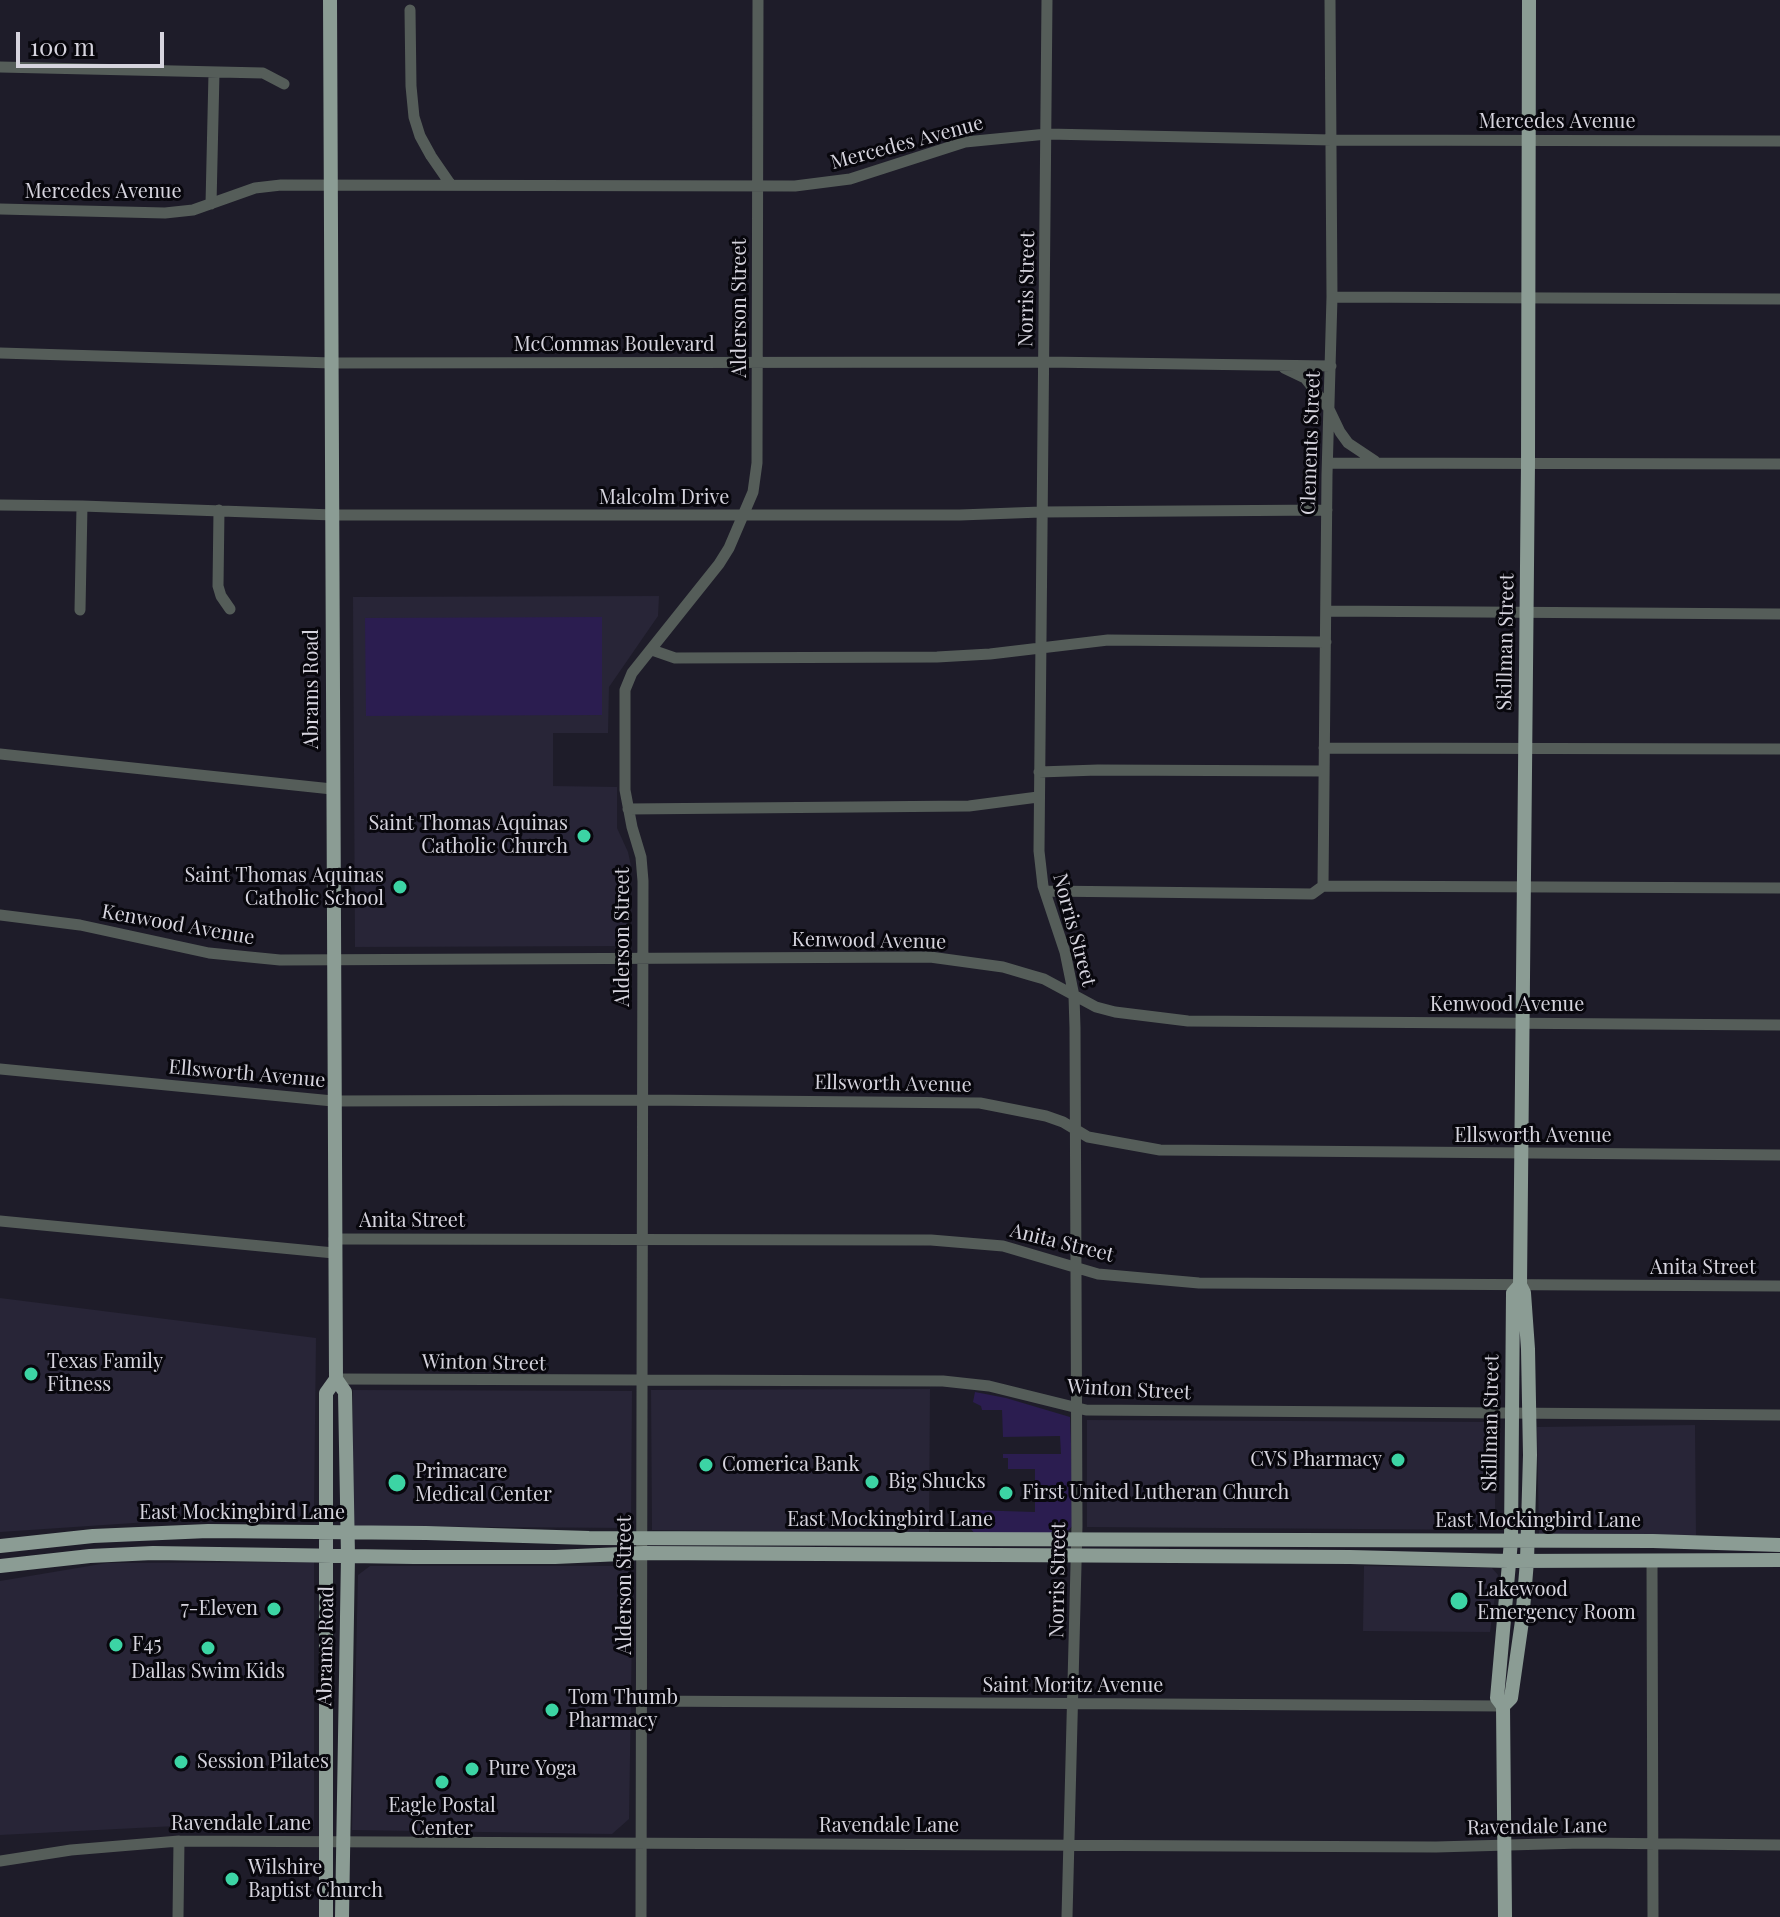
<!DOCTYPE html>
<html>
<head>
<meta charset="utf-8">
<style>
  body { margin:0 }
  #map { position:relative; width:1780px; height:1917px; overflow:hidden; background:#1e1c29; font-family:"Playfair Display",serif }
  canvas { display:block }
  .scale { position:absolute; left:16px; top:32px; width:148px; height:36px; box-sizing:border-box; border:4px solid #d6d4de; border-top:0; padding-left:10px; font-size:24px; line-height:28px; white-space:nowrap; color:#d6d4de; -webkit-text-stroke:6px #08070d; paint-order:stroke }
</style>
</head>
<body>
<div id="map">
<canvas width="1780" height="1917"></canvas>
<div class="scale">100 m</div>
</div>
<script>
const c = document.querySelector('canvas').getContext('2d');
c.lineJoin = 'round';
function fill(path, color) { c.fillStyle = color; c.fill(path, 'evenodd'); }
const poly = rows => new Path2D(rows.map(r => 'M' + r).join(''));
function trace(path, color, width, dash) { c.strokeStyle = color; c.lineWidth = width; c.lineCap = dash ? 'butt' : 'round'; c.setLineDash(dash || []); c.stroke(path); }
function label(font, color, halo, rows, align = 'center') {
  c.font = font + ' "Playfair Display",serif'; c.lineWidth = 6; c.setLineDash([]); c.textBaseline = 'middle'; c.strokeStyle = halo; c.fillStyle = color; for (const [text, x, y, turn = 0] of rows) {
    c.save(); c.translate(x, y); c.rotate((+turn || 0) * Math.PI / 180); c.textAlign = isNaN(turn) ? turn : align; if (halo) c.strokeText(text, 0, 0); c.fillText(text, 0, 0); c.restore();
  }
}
const built = poly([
  [659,596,658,616,609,687,608,733,553,733,553,786,617,787,617,828,628,852,631,866,628,946,355,947,353,597],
  [0,1298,316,1338,314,1508,304,1520,208,1518,0,1532],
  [930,1389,929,1533,652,1530,651,1390],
  [353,1390,632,1391,631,1528,353,1526],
  [1087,1420,1495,1422,1495,1530,1087,1527],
  [1695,1425,1696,1535,1539,1537,1537,1427],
  [314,1562,314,1829,176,1826,0,1835,0,1581,107,1563],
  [370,1566,633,1566,629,1819,612,1834,352,1830,358,1575],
  [1364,1566,1492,1568,1498,1575,1490,1632,1363,1631]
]);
const green = poly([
  [602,617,602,715,366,716,365,618],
  [975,1392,1006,1398,1070,1417,1074,1524,1066,1533,975,1534,971,1529,970,1510,1035,1512,1035,1469,1008,1469,1008,1458,1003,1458,1003,1454,1061,1454,1060,1436,1003,1437,1002,1410,982,1410,981,1406,973,1402]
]);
const minor = poly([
  [1047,0,1039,851,1043,886,1065,952,1074,996,1075,1028,1077,1526,1067,1917],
  [410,10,411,86,414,117,420,136,431,156,451,185],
  [0,67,263,73,284,84],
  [211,204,214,73],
  [0,209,165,213,193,210,255,188,281,185,795,186,850,179,965,142,1047,134,1332,140,1780,141],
  [1332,297,1780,299],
  [0,353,332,363,1044,362,1331,366],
  [1284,368,1305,378,1329,409,1340,432,1348,443,1375,461],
  [1328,463,1780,464],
  [0,505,82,506,333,515,960,515,1041,512,1327,510],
  [219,510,218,586,221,596,230,609],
  [80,610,82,506],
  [1326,611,1780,614],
  [652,650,675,658,937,657,990,654,1108,640,1326,642],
  [1324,748,1780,749],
  [0,754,332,789],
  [1039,772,1098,770,1324,771],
  [628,809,969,806,1038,797],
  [1323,886,1327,475,1332,297,1330,0],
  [1045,891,1312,894,1323,886,1780,888],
  [0,915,80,925,209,953,280,960,930,957,1003,967,1030,975,1044,979,1096,1007,1115,1012,1188,1021,1780,1025],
  [0,1069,333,1101,642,1100,980,1103,1046,1116,1063,1122,1088,1137,1160,1150,1780,1155],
  [0,1221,334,1253],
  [334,1239,931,1240,1003,1246,1098,1274,1199,1283,1780,1286],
  [336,1379,943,1381,989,1386,1086,1410,1780,1415],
  [1652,1561,1653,1917],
  [642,1701,1503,1706],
  [0,1861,71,1850,179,1841,1436,1847,1582,1843,1780,1845],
  [178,1917,179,1841],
  [641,1917,643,881,641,857,632,827,625,790,625,690,632,673,719,564,729,548,753,492,757,463,758,0]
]);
const major = poly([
  [336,1379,345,1392,348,1556,342,1917],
  [0,1546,93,1536,208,1531,426,1533,589,1538,1653,1541,1780,1545],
  [0,1566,90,1556,153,1553,414,1557,555,1557,644,1553,1350,1557,1509,1561,1780,1560],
  [1503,1706,1511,1698,1522,1621,1527,1561,1530,1455,1528,1349,1524,1293,1520,1285,1528,463,1529,0],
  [326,1917,326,1393,336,1379,330,0],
  [1505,1917,1503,1706,1497,1698,1511,1541,1513,1293,1520,1285]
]);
const markers = [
  [584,836,8,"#3cd4a4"],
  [400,887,8,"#3cd4a4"],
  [31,1374,8,"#3cd4a4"],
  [1398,1460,8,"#3cd4a4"],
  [706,1465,8,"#3cd4a4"],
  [872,1482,8,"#3cd4a4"],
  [397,1483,10,"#3cd4a4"],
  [1006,1493,8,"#3cd4a4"],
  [1459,1601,10,"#3cd4a4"],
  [274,1609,8,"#3cd4a4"],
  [116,1645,8,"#3cd4a4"],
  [208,1648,8,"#3cd4a4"],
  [552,1710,8,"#3cd4a4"],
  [181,1762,8,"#3cd4a4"],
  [472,1769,8,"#3cd4a4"],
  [442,1782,8,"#3cd4a4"],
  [232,1879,8,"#3cd4a4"]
];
const streetNames = [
  ["Mercedes Avenue",1557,122],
  ["Mercedes Avenue",907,143,-15],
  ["Mercedes Avenue",103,192],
  ["Norris Street",1027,289,-89],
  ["Alderson Street",740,308,-90],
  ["McCommas Boulevard",614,345],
  ["Clements Street",1311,443,-88],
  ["Malcolm Drive",664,498],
  ["Skillman Street",1506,642,-89],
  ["Abrams Road",312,689,-90],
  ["Kenwood Avenue",178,925,10],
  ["Norris Street",1074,930,75],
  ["Alderson Street",623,937,-90],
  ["Kenwood Avenue",869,941,1],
  ["Kenwood Avenue",1507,1005],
  ["Ellsworth Avenue",247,1074,5],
  ["Ellsworth Avenue",893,1084,1],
  ["Ellsworth Avenue",1533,1136],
  ["Anita Street",412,1221],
  ["Anita Street",1062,1243,14],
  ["Anita Street",1703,1268],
  ["Winton Street",484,1363,1],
  ["Winton Street",1129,1390,3],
  ["Skillman Street",1491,1423,-89],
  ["East Mockingbird Lane",242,1513],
  ["East Mockingbird Lane",890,1520],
  ["East Mockingbird Lane",1538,1521],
  ["Norris Street",1058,1580,-89],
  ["Alderson Street",625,1585,-90],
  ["Abrams Road",326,1646,-89],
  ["Saint Moritz Avenue",1073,1686],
  ["Ravendale Lane",241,1824],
  ["Ravendale Lane",889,1826],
  ["Ravendale Lane",1537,1827,-1]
];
const poiNames = [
  ["Saint Thomas Aquinas",568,824,"right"],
  ["Catholic Church",568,847,"right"],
  ["Saint Thomas Aquinas",384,876,"right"],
  ["Catholic School",384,899,"right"],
  ["Texas Family",47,1362],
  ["Fitness",47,1385],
  ["CVS Pharmacy",1382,1460,"right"],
  ["Comerica Bank",722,1465],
  ["Primacare",415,1472],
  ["Medical Center",415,1495],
  ["Big Shucks",888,1482],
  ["First United Lutheran Church",1022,1493],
  ["Lakewood",1477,1590],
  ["Emergency Room",1477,1613],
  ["7-Eleven",258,1609,"right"],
  ["F45",132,1645],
  ["Dallas Swim Kids",208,1672,"center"],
  ["Tom Thumb",568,1698],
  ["Pharmacy",568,1721],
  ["Session Pilates",197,1762],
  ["Pure Yoga",488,1769],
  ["Eagle Postal",442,1806,"center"],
  ["Center",442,1829,"center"],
  ["Wilshire",248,1868],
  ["Baptist Church",248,1891]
];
fill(built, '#282537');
fill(green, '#2b1d50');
trace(minor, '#555d59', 11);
trace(major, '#8b9c94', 14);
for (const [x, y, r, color] of markers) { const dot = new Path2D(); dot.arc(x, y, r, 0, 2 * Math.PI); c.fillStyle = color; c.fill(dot); trace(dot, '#08070d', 3); }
label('20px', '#d6d4de', '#08070d', streetNames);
label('20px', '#d6d4de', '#08070d', poiNames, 'left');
</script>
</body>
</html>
